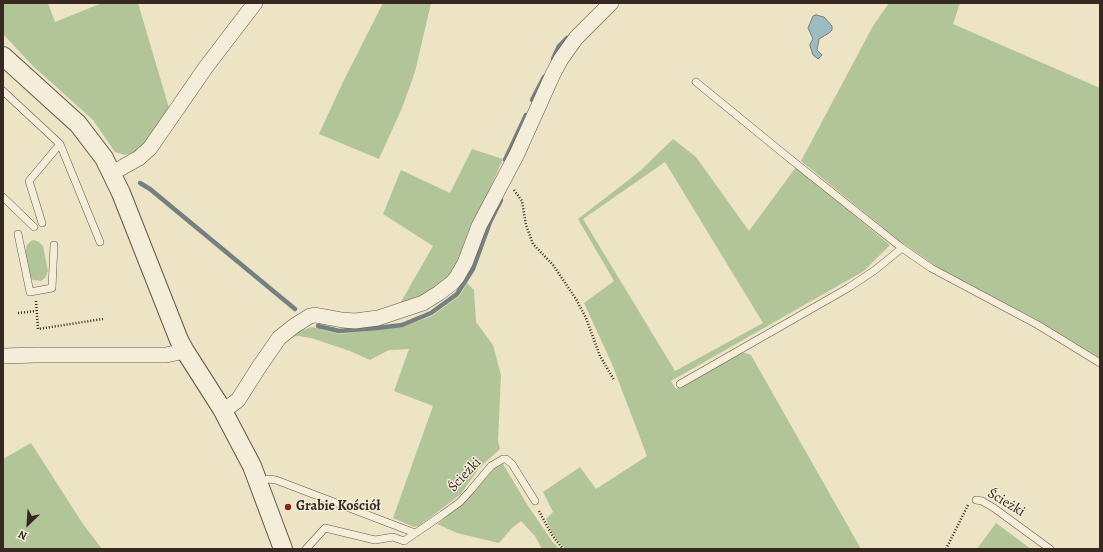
<!DOCTYPE html>
<html>
<head>
<meta charset="utf-8">
<style>
  body { margin:0 }
  #map { position:relative; width:1103px; height:552px; overflow:hidden; background:#ede3c5; font-family:Alegreya,serif }
  canvas { display:block }
  .frame { position:absolute; inset:0; border:4px solid #372822; pointer-events:none }
  .north { position:absolute; left:8px; top:504px; width:40px; height:40px; -webkit-text-stroke:3px #f3edd9; paint-order:stroke; rotate:205deg; font-size:11px; font-weight:700; line-height:16px; text-align:center; color:#372822 }
  .north::after { content:''; display:block; margin:auto; width:14px; height:18px; background:#372822; clip-path:polygon(50% 0,100% 100%,50% 72%,0 100%) }
</style>
</head>
<body>
<div id="map">
<canvas width="1103" height="552"></canvas>
<div class="frame"></div>
<div class="north">N</div>
</div>
<script>
const c = document.querySelector('canvas').getContext('2d');
c.lineJoin = 'round';
function fill(path, color) { c.fillStyle = color; c.fill(path, 'evenodd'); }
const poly = rows => new Path2D(rows.map(r => 'M' + r).join(''));
function trace(path, color, width, dash) { c.strokeStyle = color; c.lineWidth = width; c.lineCap = dash ? 'butt' : 'round'; c.setLineDash(dash || []); c.stroke(path); }
function label(font, color, halo, rows, align = 'center') {
  c.font = font + ' Alegreya,serif'; c.lineWidth = 3; c.setLineDash([]); c.textBaseline = 'middle'; c.strokeStyle = halo; c.fillStyle = color; for (const [text, x, y, turn = 0] of rows) {
    c.save(); c.translate(x, y); c.rotate((+turn || 0) * Math.PI / 180); c.textAlign = isNaN(turn) ? turn : align; if (halo) c.strokeText(text, 0, 0); c.fillText(text, 0, 0); c.restore();
  }
}
const green = poly([
  [3,3,48,3,55,22,102,3,138,3,169,108,142,147,133,153,125,155,115,152,93,120,33,66,3,34],
  [383,3,431,3,415,72,402,108,379,159,319,134,343,82],
  [889,3,960,3,953,24,1100,88,1100,190,1099,193,1100,194,1100,358,1034,318,940,269,900,241,801,161,873,26],
  [673,139,696,157,749,231,796,167,890,245,864,271,671,381,676,389,742,352,751,355,861,549,565,549,552,533,546,519,553,512,543,492,580,467,596,489,647,456,612,364,584,303,614,281,578,219,640,171],
  [665,162,763,323,675,371,583,219],
  [472,149,503,159,453,272,433,290,398,307,433,246,383,214,401,170,450,193],
  [34,240,39,242,43,246,48,271,45,278,41,281,33,280,30,277,25,252,27,245,31,241],
  [467,283,474,290,476,322,493,345,501,375,498,441,500,449,479,468,461,494,419,526,414,527,393,518,433,406,394,391,409,349,389,350,370,360,350,351,311,338,299,336,290,337,300,331,312,327,339,334,402,327,432,316,460,295],
  [31,443,83,524,102,549,3,549,3,459],
  [503,464,528,506,552,541,559,549,542,549,535,536,521,521,512,528,499,543,457,533,437,524,463,504,495,468],
  [996,523,1031,549,977,549]
]);
const water = poly([
  [816,15,824,17,832,26,832,30,829,33,819,39,817,50,822,55,818,59,813,55,810,46,810,44,813,39,808,28,813,16,816,15]
]);
const stream = poly([
  [553,59,559,46,567,38],
  [532,100,544,77],
  [505,160,526,115],
  [140,183,150,189,295,309],
  [318,326,339,331,377,328,402,325,431,313,457,294,473,269,490,222,501,200]
]);
const path = poly([
  [514,190,522,201,526,225,533,244,553,265,576,299,586,318,600,356,614,380],
  [36,301,38,329,103,319],
  [18,313,36,311],
  [539,511,552,535,563,549],
  [946,549,968,505]
]);
const service = poly([
  [696,82,789,158,902,248,931,268,1038,325,1100,363],
  [3,91,60,144],
  [3,197,34,227],
  [42,223,29,181,60,144,100,242],
  [18,234,30,292,52,288,54,245],
  [680,384,848,288,875,270,902,248],
  [259,482,268,479,276,480,415,533],
  [976,500,982,501,994,508,1050,549],
  [306,549,325,528,375,540,393,537,404,541,442,515,460,502,470,491,491,466,503,459,506,459,512,464,535,501]
]);
const minor = poly([
  [112,173,139,158,150,148,206,67,255,3],
  [3,356,36,355,166,355,185,351],
  [222,409,230,406,238,400,259,367,279,338,294,326,310,316,315,315,342,320,355,321,378,318,423,303,439,293,452,283,457,277,465,263,479,226,517,154,553,74,561,59,576,38,611,3]
]);
const tertiary = poly([
  [3,56,78,124,104,158,121,193,179,340,185,351,222,409,252,466,283,549]
]);
const markers = [
  [288,507,4,"#8f2418"]
];
const streetNames = [
  ["Ścieżki",465,475,-47],
  ["Ścieżki",1006,503,31]
];
const poiNames = [
  ["Grabie Kościół",296,507]
];
fill(green, '#b2c599');
fill(water, '#9ebbbf');
trace(water, '#758080', 1);
trace(stream, '#758080', 4.5);
trace(service, '#64574b', 8);
trace(minor, '#64574b', 16);
trace(tertiary, '#64574b', 20);
trace(path, '#372822', 2.5, [1, 2]);
trace(service, '#f3edd9', 7);
trace(minor, '#f3edd9', 15);
trace(tertiary, '#f3edd9', 18);
for (const [x, y, r, color] of markers) { const dot = new Path2D(); dot.arc(x, y, r, 0, 2 * Math.PI); c.fillStyle = color; c.fill(dot); trace(dot, '#f3edd9', 1.5); }
label('14px', '#372822', '#f3edd9', streetNames);
label('bold 14px', '#372822', '#f3edd9', poiNames, 'left');
</script>
</body>
</html>
